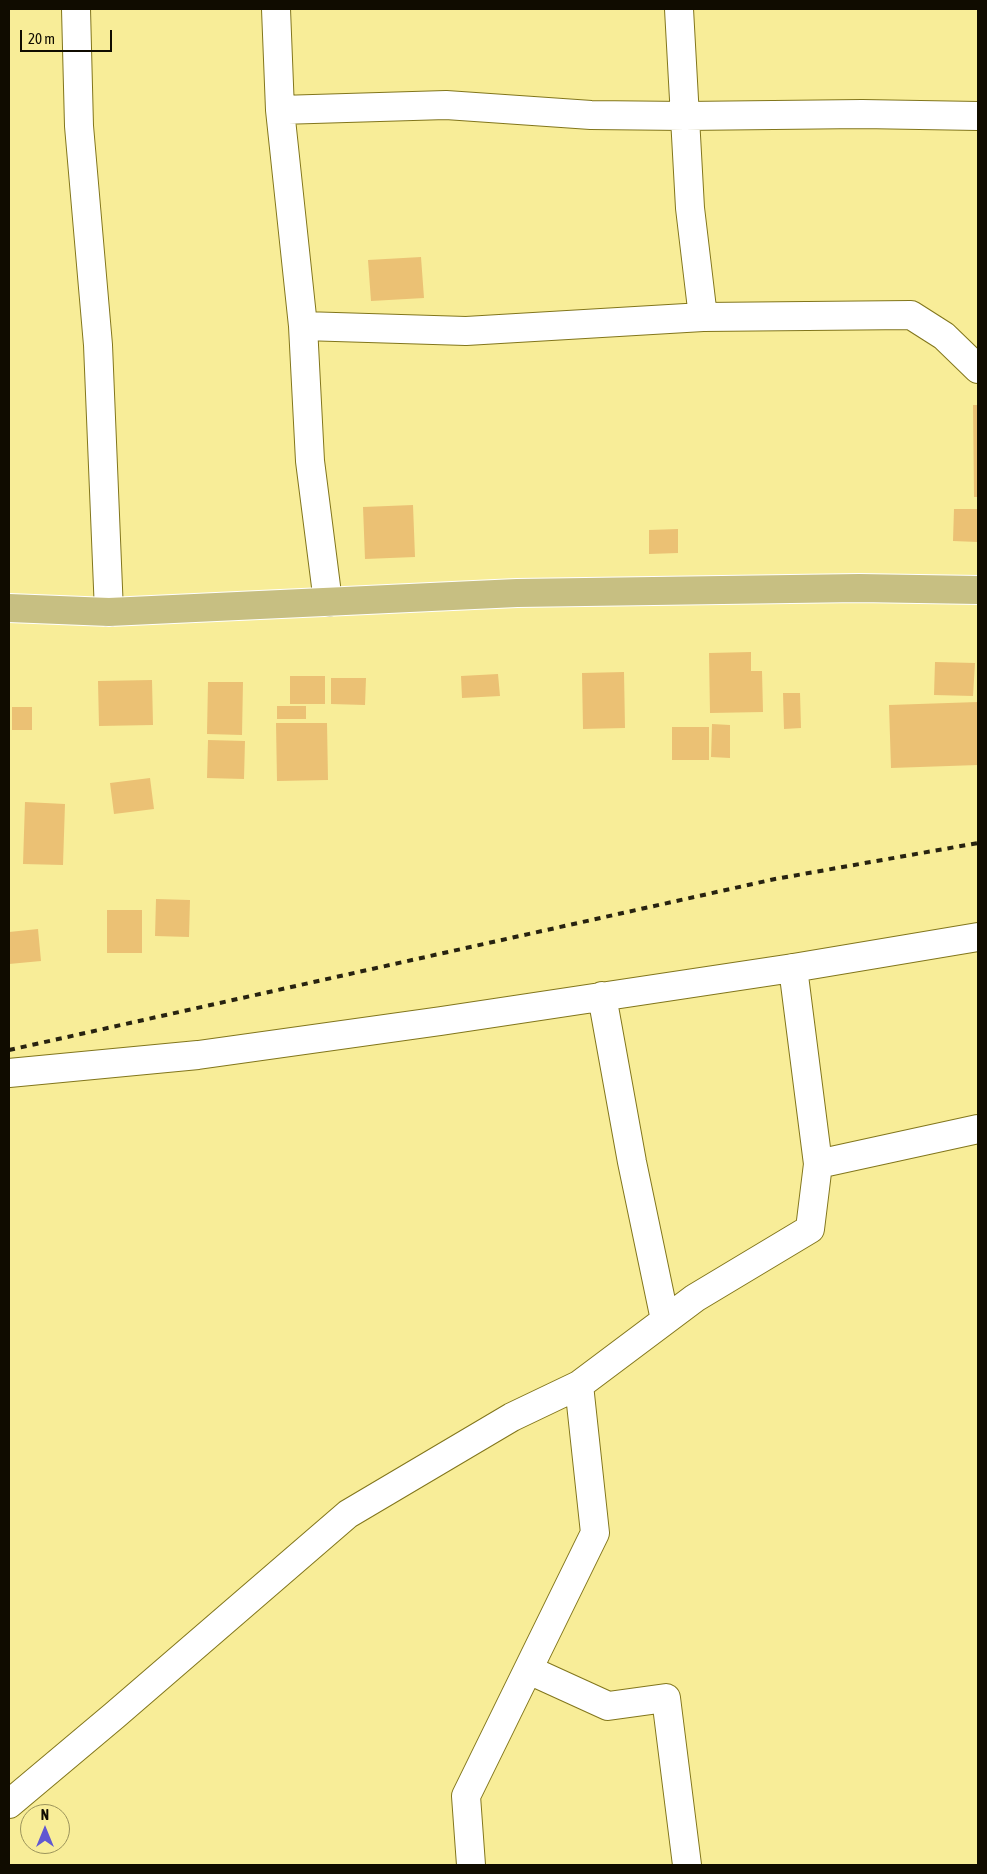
<!DOCTYPE html>
<html>
<head>
<meta charset="utf-8">
<style>
  body { margin:0 }
  #map { position:relative; width:987px; height:1874px; overflow:hidden; background:#f8ed98; font-family:"Asap Condensed",sans-serif }
  canvas { display:block }
  .frame { position:absolute; inset:0; border:10px solid #100c00; pointer-events:none }
  .north { position:absolute; left:20px; top:1804px; width:50px; height:50px; box-sizing:border-box; background:#f8ed98; border:1px solid #9b935b; border-radius:50%; rotate:0deg; font-size:14px; font-weight:700; line-height:20px; text-align:center; color:#100c00 }
  .north::after { content:''; display:block; margin:auto; width:18px; height:22px; background:#6158d1; clip-path:polygon(50% 0,100% 100%,50% 72%,0 100%) }
  .scale { position:absolute; left:20px; top:30px; width:92px; height:22px; box-sizing:border-box; border:2px solid #100c00; border-top:0; padding-left:6px; font-size:15px; line-height:18px; white-space:nowrap; color:#100c00; -webkit-text-stroke:4px #f8ed98; paint-order:stroke }
</style>
</head>
<body>
<div id="map">
<canvas width="987" height="1874"></canvas>
<div class="frame"></div>
<div class="north">N</div>
<div class="scale">20 m</div>
</div>
<script>
const c = document.querySelector('canvas').getContext('2d');
c.lineJoin = 'round';
function fill(path, color) { c.fillStyle = color; c.fill(path, 'evenodd'); }
const poly = rows => new Path2D(rows.map(r => 'M' + r).join(''));
function trace(path, color, width, dash) { c.strokeStyle = color; c.lineWidth = width; c.lineCap = dash ? 'butt' : 'round'; c.setLineDash(dash || []); c.stroke(path); }
const building = poly([
  [421,257,424,298,371,301,368,260],
  [973,405,978,405,978,497,974,497],
  [413,505,415,557,365,559,363,507],
  [954,509,978,509,978,542,953,541],
  [678,529,678,553,649,554,649,530],
  [751,652,751,671,762,671,763,712,710,713,709,653],
  [935,662,975,663,973,696,934,695],
  [624,672,625,728,583,729,582,673],
  [498,674,500,696,462,698,461,676],
  [290,676,325,676,325,704,290,704],
  [331,678,366,678,365,705,331,704],
  [152,680,153,725,99,726,98,681],
  [208,682,243,682,242,735,207,734],
  [783,693,800,693,801,728,784,729],
  [978,702,978,765,891,768,889,705],
  [277,706,306,706,306,719,277,719],
  [12,707,32,707,32,730,12,730],
  [276,723,327,723,328,780,277,781],
  [712,724,730,725,730,758,711,757],
  [672,727,709,727,709,760,672,760],
  [208,740,245,741,244,779,207,778],
  [150,778,154,809,114,814,110,783],
  [25,802,65,804,63,865,23,864],
  [156,899,190,900,189,937,155,936],
  [107,910,142,910,142,953,107,953],
  [38,929,41,961,9,964,9,932]
]);
const minor = poly([
  [76,9,79,126,98,345,109,612],
  [276,9,280,110,303,326,310,461,328,602],
  [679,9,690,208,703,317],
  [280,110,446,105,591,115,685,116,862,114,978,116],
  [303,326,466,331,703,317,911,315,944,336,978,369],
  [602,996,632,1162,665,1320],
  [9,1073,198,1055,441,1021,793,968,978,937],
  [818,1164,978,1129],
  [529,1670,608,1706,666,1698,687,1865],
  [9,1804,115,1715,348,1514,512,1417,579,1385,695,1298,810,1229,818,1164,793,968],
  [471,1865,466,1796,595,1533,579,1385]
]);
const major = poly([
  [9,608,109,612,517,593,859,588,978,590]
]);
const rail = poly([
  [9,1050,775,879,978,843]
]);
fill(building, '#ebc174');
trace(minor, '#82761c', 30);
trace(major, '#fff', 30);
trace(minor, '#fff', 28);
trace(major, '#c7bf82', 28);
trace(rail, '#282310', 4, [6, 6]);
</script>
</body>
</html>
